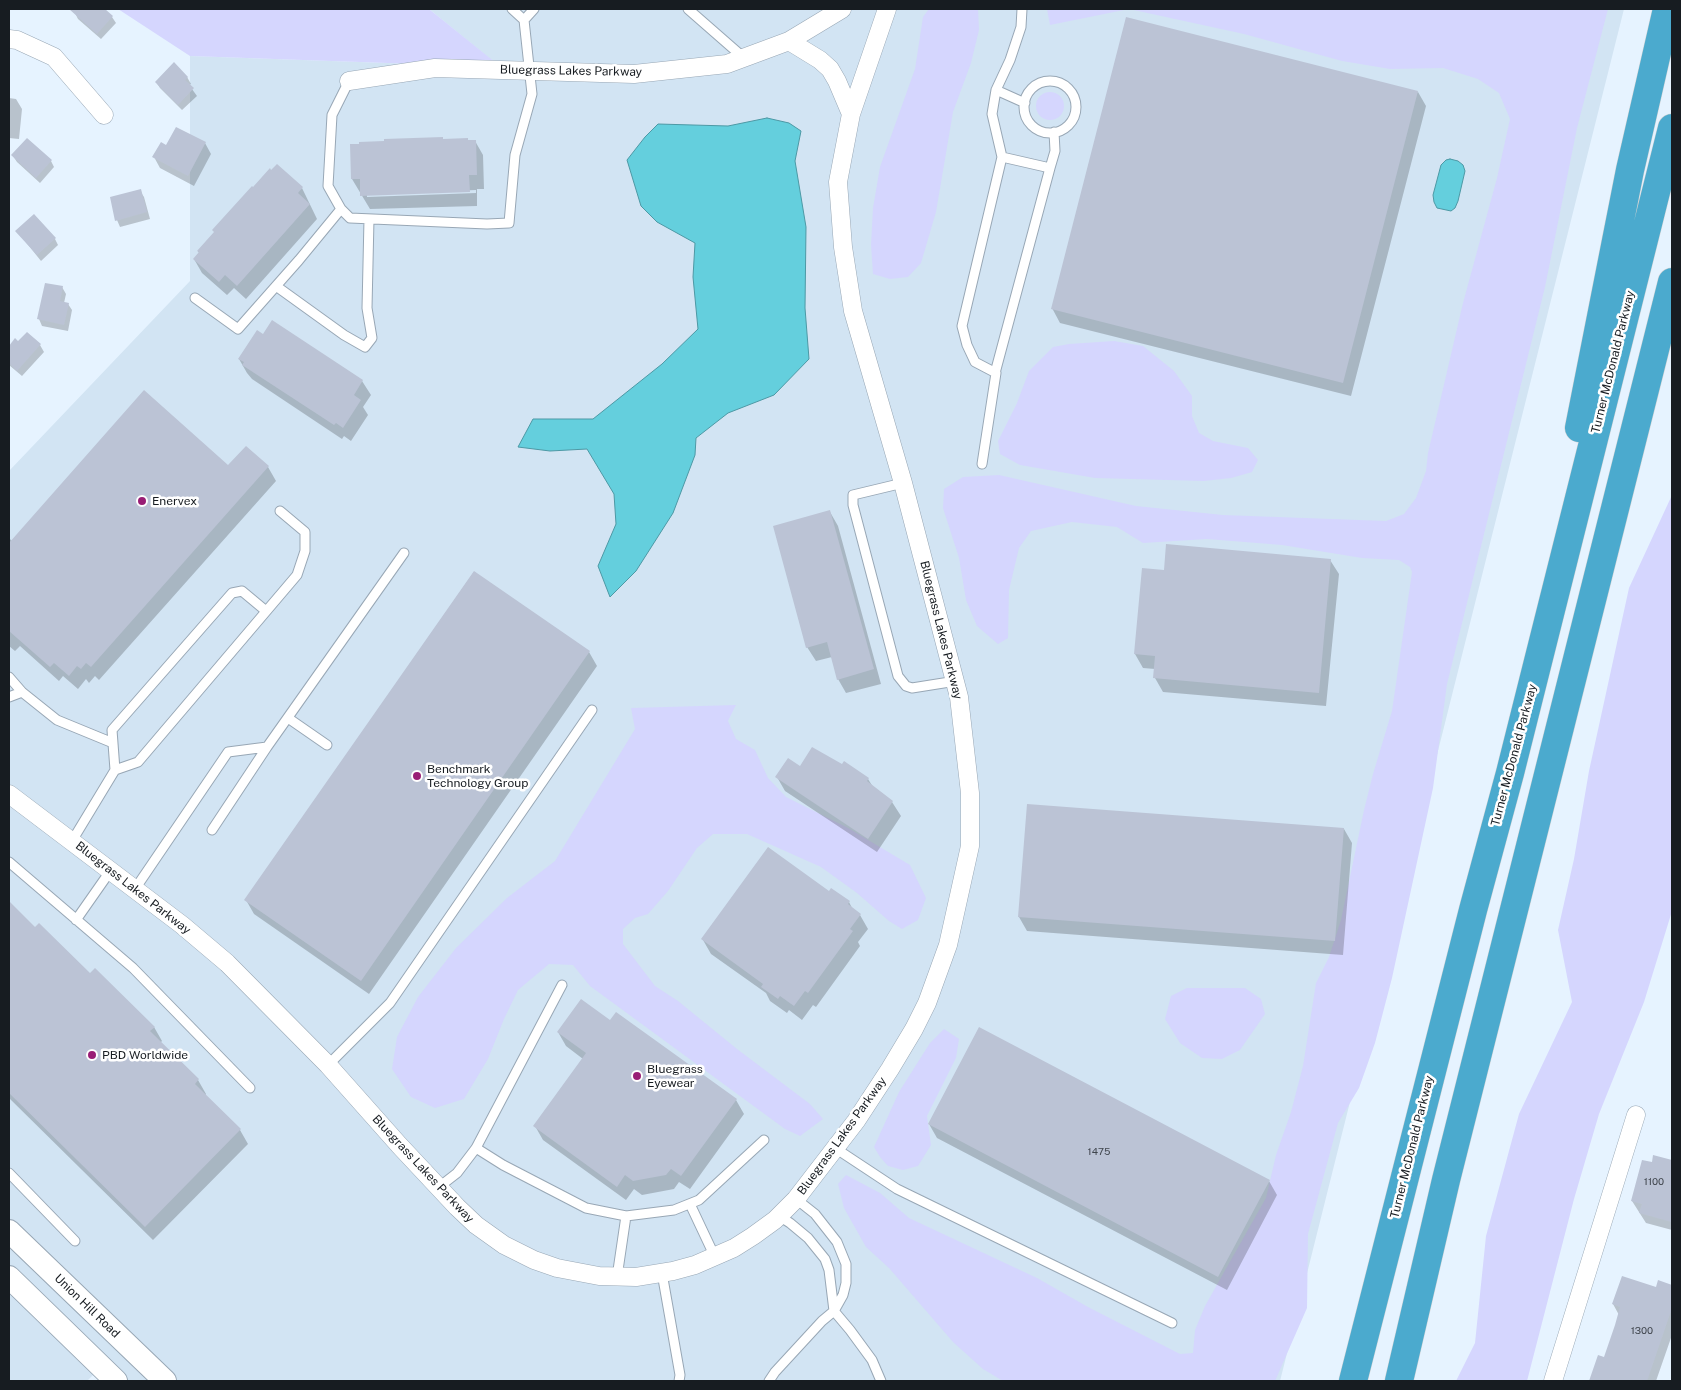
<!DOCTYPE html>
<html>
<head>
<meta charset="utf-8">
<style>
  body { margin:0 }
  #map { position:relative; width:1681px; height:1390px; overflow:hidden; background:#e6f3ff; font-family:"Public Sans",sans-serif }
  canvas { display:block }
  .frame { position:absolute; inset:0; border:10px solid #171c21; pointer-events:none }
</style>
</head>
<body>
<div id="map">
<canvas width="1681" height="1390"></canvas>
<div class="frame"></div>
</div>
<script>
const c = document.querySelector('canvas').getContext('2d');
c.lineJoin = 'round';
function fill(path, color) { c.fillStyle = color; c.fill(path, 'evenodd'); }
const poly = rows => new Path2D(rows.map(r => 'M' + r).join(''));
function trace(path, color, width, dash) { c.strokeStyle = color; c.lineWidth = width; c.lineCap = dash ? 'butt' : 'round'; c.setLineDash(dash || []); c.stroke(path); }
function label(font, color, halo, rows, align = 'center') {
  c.font = font + ' "Public Sans",sans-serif'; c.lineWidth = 5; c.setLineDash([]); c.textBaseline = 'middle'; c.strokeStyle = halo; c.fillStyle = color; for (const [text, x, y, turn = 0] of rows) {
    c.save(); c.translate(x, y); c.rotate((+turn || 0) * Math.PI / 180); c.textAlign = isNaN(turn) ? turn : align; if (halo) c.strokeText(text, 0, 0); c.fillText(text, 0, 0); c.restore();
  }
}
const built = poly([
  [429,9,1624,9,1280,1381,127,1381,106,1362,87,1381,9,1381,9,471,190,281,190,56,500,67]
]);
const green = poly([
  [118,9,429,9,501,67,190,56],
  [929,9,978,9,979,30,971,63,953,112,936,212,921,263,908,277,890,279,873,274,871,245,873,208,880,167,915,69,923,17],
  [1047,9,1608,9,1577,128,1545,287,1447,684,1433,788,1392,978,1375,1043,1359,1088,1338,1123,1308,1234,1307,1308,1275,1381,1003,1381,983,1369,953,1342,889,1268,866,1247,844,1208,838,1184,846,1175,880,1193,909,1218,1037,1278,1088,1307,1180,1354,1193,1353,1195,1330,1205,1306,1266,1198,1276,1155,1291,1112,1303,1066,1316,983,1329,957,1341,920,1364,810,1373,774,1392,711,1412,572,1410,567,1399,560,1362,558,1282,545,1207,539,1143,543,1117,527,1072,522,1031,531,1019,548,1009,590,1008,638,998,644,977,626,966,600,959,558,943,508,944,489,963,477,999,475,1136,506,1223,515,1386,521,1404,514,1416,498,1426,471,1428,453,1463,303,1497,178,1510,119,1499,93,1478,79,1443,68,1390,69,1342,61,1244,34,1129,9,1050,25],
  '1036 106a14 14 0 1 1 28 0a14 14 0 1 1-28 0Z',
  [1114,341,1143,346,1174,371,1192,396,1192,416,1199,433,1213,441,1248,448,1258,460,1252,472,1231,478,1204,481,1095,478,1020,465,1000,454,998,441,1017,403,1029,371,1053,347,1069,344],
  [1672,495,1672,911,1644,1002,1599,1114,1574,1199,1527,1381,1456,1381,1475,1343,1486,1236,1519,1114,1572,1002,1558,930,1574,859,1589,771,1629,588],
  [736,705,728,721,736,739,755,750,768,778,786,797,848,828,910,865,926,898,918,920,902,929,889,921,857,893,821,867,747,834,713,834,697,848,668,891,648,914,635,918,623,929,623,944,655,986,678,1001,737,1049,810,1104,823,1119,800,1136,785,1129,590,986,573,965,549,964,518,990,504,1019,488,1059,464,1099,435,1108,411,1097,392,1069,397,1037,418,997,456,948,507,898,555,861,635,729,631,708],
  [1187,988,1245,988,1261,999,1265,1014,1240,1050,1222,1059,1202,1058,1180,1043,1165,1019,1171,996],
  [944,1029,959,1039,956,1058,927,1116,931,1145,918,1166,903,1170,888,1166,880,1157,874,1147,899,1092,930,1043]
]);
const water = poly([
  [767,118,789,123,801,131,795,161,806,227,805,308,809,359,774,395,728,413,696,438,695,455,673,513,636,571,610,597,598,566,616,524,614,494,587,449,550,451,518,447,533,419,593,419,662,364,698,329,693,277,695,243,657,222,641,206,627,160,645,137,658,124,728,126,767,118],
  [1450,159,1458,161,1463,165,1465,171,1458,201,1455,208,1451,211,1437,208,1434,202,1433,195,1441,165,1446,160,1450,159]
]);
const shadow = poly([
  [78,9,103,9,112,17,116,23,101,39,78,19,75,13],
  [187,77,191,84,189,85,197,96,182,110,160,88,156,82],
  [1418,92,1426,106,1351,396,1060,323,1052,308],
  [9,98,16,99,22,109,19,139,9,138],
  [443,140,475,141,483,155,484,189,477,189,477,206,370,209,352,179],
  [476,190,476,193,367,197,367,194],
  [205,143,211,154,194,186,160,168,154,157,166,146],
  [13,156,51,161,54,167,40,183,17,162],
  [302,188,317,219,246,299,234,288,227,295,202,273,194,259,199,253,198,251],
  [140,191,144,197,150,219,120,227,117,220],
  [17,231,55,239,58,245,41,261],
  [62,287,66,294,64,303,68,304,72,310,68,331,42,326,39,319],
  [272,322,362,381,371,395,363,407,368,415,351,441,344,436,342,439,252,379,247,373,239,359,263,336],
  [15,340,18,343,40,345,44,352,22,376,9,365,9,347],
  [229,467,268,467,276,481,99,680,95,676,89,683,86,679,78,689,63,676,59,681,20,646,15,651,9,646,9,538,12,541],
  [830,512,838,526,881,684,846,693,838,679,832,657,816,661,807,647],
  [1330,560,1339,574,1326,706,1163,692,1155,678,1155,669,1143,668,1135,654,1165,571],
  [474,572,589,652,597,666,369,994,254,914,246,900],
  [800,768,868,779,873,787,892,802,901,816,877,852,785,791,777,777],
  [1028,805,1344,829,1352,843,1343,955,1027,931,1019,917],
  [829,892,849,902,853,910,860,915,868,929,858,942,860,946,816,1007,813,1005,802,1020,789,1010,787,1013,770,1001,766,993,711,954,703,940],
  [9,903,35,929,154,1027,162,1041,160,1043,198,1080,206,1094,205,1096,240,1130,248,1144,153,1240,9,1098],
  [610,1021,736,1100,744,1114,690,1189,679,1182,674,1189,642,1195,634,1189,626,1200,543,1140,535,1126,583,1059,566,1046,558,1032],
  [929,1124,1269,1181,1277,1195,1227,1290,937,1138],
  [1654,1157,1672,1162,1672,1230,1646,1223,1632,1201,1652,1164],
  [1659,1282,1672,1286,1672,1335,1656,1381,1590,1381,1599,1356,1605,1358,1619,1315,1613,1304,1657,1289]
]);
const building = poly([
  [69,9,105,9,113,16,97,34],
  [1126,17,1418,91,1343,383,1051,309],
  [174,62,188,77,185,80,194,88,178,105,155,82],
  [176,127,206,142,188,176,152,157,161,142,166,145],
  [443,137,443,139,468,138,468,140,476,140,477,175,469,175,470,192,360,196,360,179,351,179,350,144,359,144,359,142,384,141,384,139],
  [27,138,52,160,36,178,11,155],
  [277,164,303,187,298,193,310,204,237,286,225,275,219,282,193,259,199,252,197,251,214,232,212,230,252,186,253,187,270,168,271,170],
  [141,189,147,212,115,221,110,197],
  [34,214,56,238,37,255,15,231],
  [45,283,63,286,60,301,69,303,64,325,37,319],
  [272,320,363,380,354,395,361,400,343,428,336,423,334,425,242,365,244,362,238,359,257,330,263,334],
  [27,332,41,344,17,371,9,363,9,346,15,338,18,341],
  [144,390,228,465,246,446,269,466,91,667,86,663,81,669,77,666,69,676,54,663,50,667,9,631,9,543],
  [830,510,874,669,837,680,827,642,806,648,773,526],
  [1166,544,1331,559,1319,693,1153,678,1155,656,1134,654,1142,568,1164,570],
  [474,571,590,651,361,981,244,900],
  [812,747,842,764,844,761,869,778,867,781,893,801,868,839,775,777,788,758,800,766],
  [1027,804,1344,828,1335,941,1018,917],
  [768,847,829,891,831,888,850,901,848,904,861,914,850,929,853,931,808,993,805,991,794,1006,780,996,778,999,761,987,763,984,701,939],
  [9,901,35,927,39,923,90,973,95,968,155,1027,150,1031,199,1079,195,1084,241,1129,145,1227,9,1093],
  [581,999,610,1020,616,1012,737,1099,681,1176,671,1169,666,1175,633,1181,625,1175,617,1187,533,1126,586,1053,557,1032],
  [979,1027,1270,1180,1218,1277,928,1124],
  [1653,1155,1672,1160,1672,1222,1639,1213,1642,1204,1631,1201,1642,1160,1652,1162],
  [1622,1276,1656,1287,1658,1280,1672,1285,1672,1308,1647,1381,1589,1381,1598,1355,1604,1357,1615,1325,1620,1307,1612,1304]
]);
const service = poly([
  [688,9,744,58],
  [524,20,534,9],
  [349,81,332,115,328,186,341,209,350,218,487,224,509,223,515,155,532,94,524,20,512,9],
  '1024 107a26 26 0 1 1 52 0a26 26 0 1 1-52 0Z',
  [996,90,1025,103],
  [1050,168,1055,151,1054,132],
  [276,286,344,335,365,347,372,338,367,308,369,219],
  [195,298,238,329,299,260,341,209],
  [995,373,1050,168,1002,157],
  [982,464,996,373,975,362,967,345,962,326,1002,157,992,114,996,90,1010,60,1021,27,1022,9],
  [903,483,853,495,853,505,898,676,906,686,912,688,956,681],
  [9,677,22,692,57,720,113,743],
  [9,697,22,692],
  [288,718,327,745],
  [115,770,138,762,297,575,305,551,305,532,280,511],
  [212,830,267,747],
  [72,841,115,770,112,730,232,593,242,591,266,611],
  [9,862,133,968,250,1088],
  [135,889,228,752,267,747,404,553],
  [76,920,111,870],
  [328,1065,390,1003,592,710],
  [476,1148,503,1165,586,1208,626,1216,674,1210,699,1200,764,1140],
  [835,1148,897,1189,1172,1323],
  [9,1173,75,1241],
  [439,1187,457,1173,476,1148,562,985],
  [690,1204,715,1257],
  [779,1216,790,1223,808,1238,825,1259,829,1270,834,1311,850,1330,872,1360,881,1381],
  [662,1273,680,1375,679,1381],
  [617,1277,626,1216],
  [769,1381,775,1372,822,1321,834,1311,843,1295,846,1283,846,1264,837,1242,815,1214,796,1199]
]);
const minor = poly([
  [9,39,17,40,54,57,104,115],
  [789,41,820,60,830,69,837,81,851,114],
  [349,81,435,68,634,74,727,64,789,41,842,9],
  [9,794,182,925,227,963,328,1065,399,1145,457,1207,476,1225,504,1245,534,1260,557,1268,599,1276,636,1277,673,1271,695,1265,734,1248,753,1236,775,1220,796,1199,856,1121,890,1069,914,1029,927,1003,948,945,970,846,970,793,959,697,903,483,853,311,843,247,838,182,851,114,887,9],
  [1553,1381,1636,1115]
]);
const tertiary = poly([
  [9,1231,165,1381],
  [9,1277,116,1381]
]);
const motorway = poly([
  [1579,428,1630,170,1667,9],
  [1353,1381,1473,910,1510,773,1672,128],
  [1399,1381,1446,1180,1672,282]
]);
const markers = [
  [142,501,5,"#991d75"],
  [417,776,5,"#991d75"],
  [92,1055,5,"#991d75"],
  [637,1076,5,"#991d75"]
];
const numberNames = [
  ["1475",1099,1152],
  ["1100",1654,1182],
  ["1300",1642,1331]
];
const streetNames = [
  ["Bluegrass Lakes Parkway",571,71,1],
  ["Turner McDonald Parkway",1613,362,-76],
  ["Bluegrass Lakes Parkway",941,630,76],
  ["Turner McDonald Parkway",1514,755,-75],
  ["Bluegrass Lakes Parkway",133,888,38],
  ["Bluegrass Lakes Parkway",842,1136,-54],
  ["Turner McDonald Parkway",1412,1147,-76],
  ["Bluegrass Lakes Parkway",423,1169,47],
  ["Union Hill Road",87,1306,44]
];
const poiNames = [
  ["Enervex",152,501],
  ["Benchmark",427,769],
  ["Technology Group",427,783],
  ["PBD Worldwide",102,1055],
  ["Bluegrass",647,1069],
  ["Eyewear",647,1083]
];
fill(built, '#d2e4f3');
fill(green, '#d5d6fe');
fill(water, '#64cfdd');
trace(water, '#4d99a5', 1);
fill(shadow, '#0003');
fill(building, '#bbc3d5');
trace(service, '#98a7b5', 11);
trace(minor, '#98a7b5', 19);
trace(tertiary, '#98a7b5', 24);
trace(motorway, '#d1d2d3', 29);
trace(service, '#fff', 9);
trace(minor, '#fff', 18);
trace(tertiary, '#fff', 22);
trace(motorway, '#4baace', 28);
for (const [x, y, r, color] of markers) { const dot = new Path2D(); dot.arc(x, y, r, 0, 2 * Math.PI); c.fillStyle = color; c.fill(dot); trace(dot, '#fff', 2); }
label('10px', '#40464e', null, numberNames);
label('12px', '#171c21', '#fff', streetNames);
label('12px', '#171c21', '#fff', poiNames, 'left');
</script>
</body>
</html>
